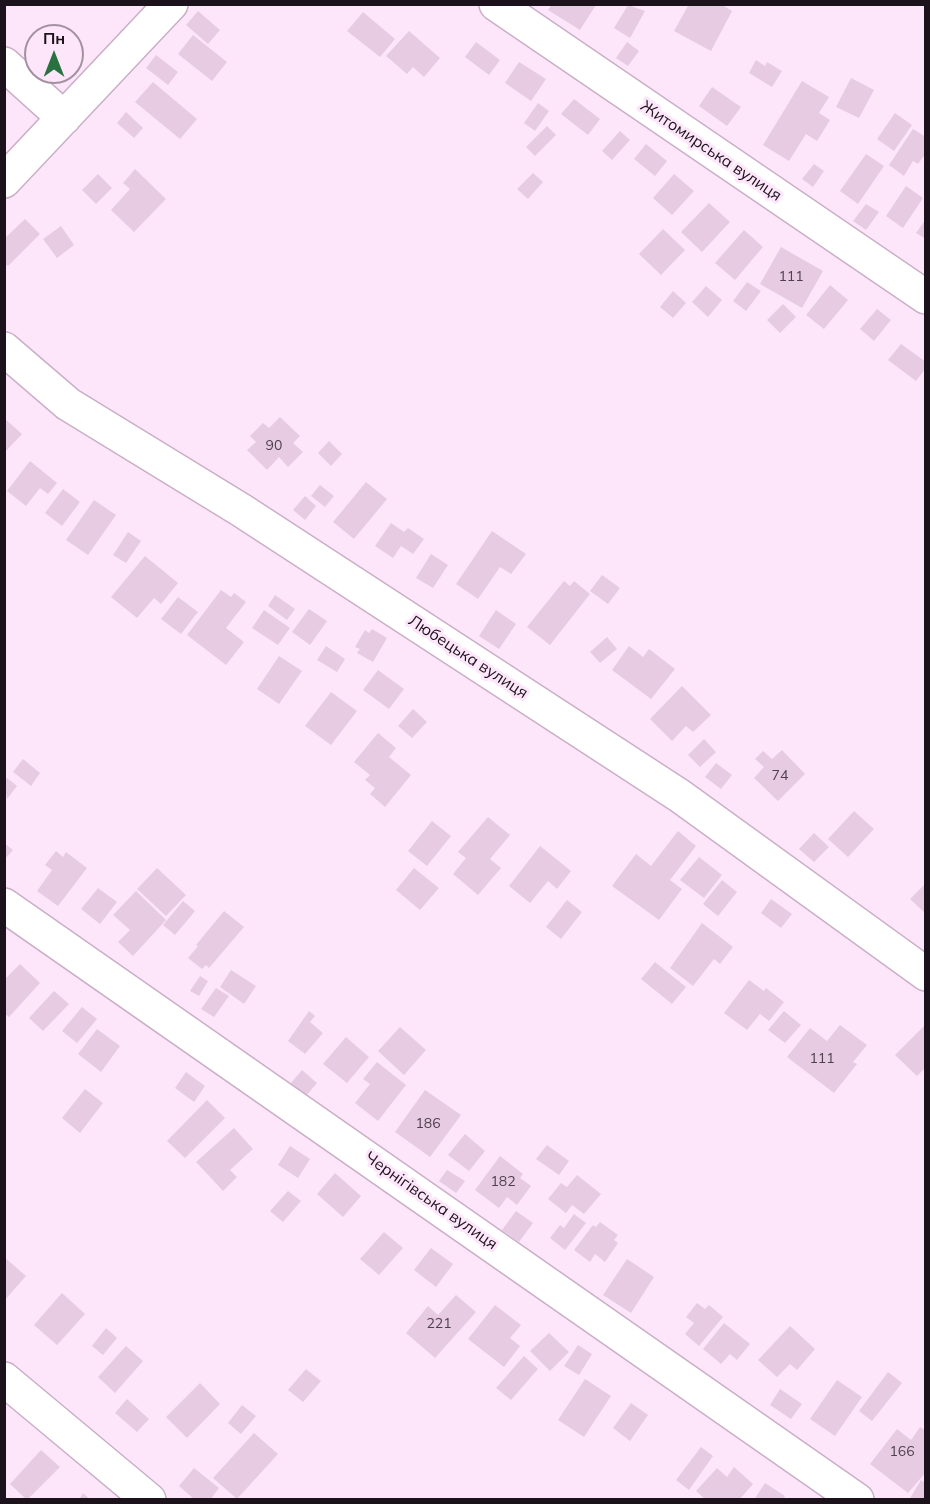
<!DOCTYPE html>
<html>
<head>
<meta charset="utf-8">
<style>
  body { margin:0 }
  #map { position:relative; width:930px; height:1504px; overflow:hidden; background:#fde6fa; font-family:Mulish,sans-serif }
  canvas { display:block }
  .frame { position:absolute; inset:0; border:6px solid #1c121b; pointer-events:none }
  .north { position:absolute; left:24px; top:24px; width:60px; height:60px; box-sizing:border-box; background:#fde6fa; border:2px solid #a391a1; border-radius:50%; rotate:0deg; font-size:16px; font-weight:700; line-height:24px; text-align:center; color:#1c121b }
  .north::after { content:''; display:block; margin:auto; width:21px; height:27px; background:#29723f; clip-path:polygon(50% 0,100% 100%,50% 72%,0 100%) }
</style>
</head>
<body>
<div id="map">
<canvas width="930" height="1504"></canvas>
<div class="frame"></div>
<div class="north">Пн</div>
</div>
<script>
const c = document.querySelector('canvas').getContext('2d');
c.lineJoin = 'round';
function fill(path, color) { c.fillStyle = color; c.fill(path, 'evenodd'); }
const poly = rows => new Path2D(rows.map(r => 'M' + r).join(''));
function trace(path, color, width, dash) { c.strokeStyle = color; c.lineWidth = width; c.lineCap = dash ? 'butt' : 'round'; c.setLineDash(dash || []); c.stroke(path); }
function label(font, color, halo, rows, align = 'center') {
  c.font = font + ' Mulish,sans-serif'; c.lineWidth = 6; c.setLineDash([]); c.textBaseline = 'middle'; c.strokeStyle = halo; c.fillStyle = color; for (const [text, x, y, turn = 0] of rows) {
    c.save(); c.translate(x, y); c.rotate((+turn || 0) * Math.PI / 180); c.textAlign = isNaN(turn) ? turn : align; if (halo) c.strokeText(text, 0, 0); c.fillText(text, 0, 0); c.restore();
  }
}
const building = poly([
  [552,4,595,4,596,5,580,30,548,10],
  [689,4,721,4,732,11,711,51,674,31],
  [628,5,645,11,630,38,614,28],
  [198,11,220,30,208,44,186,25],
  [363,12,395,39,380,57,347,31],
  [409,31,440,58,424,77,413,67,407,74,386,56],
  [193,35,227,62,212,81,178,54],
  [476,42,500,60,489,75,465,57],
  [627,42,639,51,628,66,616,58],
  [156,55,178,72,168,85,146,68],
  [756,60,765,66,767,62,782,71,772,87,749,73],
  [519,62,546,79,531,101,505,83],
  [851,78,874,90,859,118,836,107],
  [802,81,829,97,819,113,830,120,817,141,806,134,789,161,763,145],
  [153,82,197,119,180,139,135,102],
  [712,87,741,107,727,126,699,106],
  [574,99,600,119,588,135,561,114],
  [538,103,549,111,535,131,524,123],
  [126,112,143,128,134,138,117,123],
  [895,113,912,125,894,151,877,139],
  [547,126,556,135,535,156,526,147],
  [913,129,926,137,926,153,918,164,913,161,904,176,889,165],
  [620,131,630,140,612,160,602,151],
  [646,144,667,161,655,176,634,159],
  [866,154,884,166,858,204,840,191],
  [814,164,824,171,813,187,802,179],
  [135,169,166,199,134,232,111,210,130,189,123,183],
  [533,173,543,182,528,199,517,189],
  [98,174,112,188,96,204,82,190],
  [674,174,694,191,672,215,653,198],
  [906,186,923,198,903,228,886,216],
  [709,203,730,222,702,252,681,232],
  [866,204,879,212,866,230,853,221],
  [25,219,40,234,8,266,4,263,4,239],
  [926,219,926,239,916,233],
  [61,226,74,245,57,258,43,239],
  [663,229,685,250,661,275,639,254],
  [744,230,763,247,735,280,715,263],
  [781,247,823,271,802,308,760,284],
  [747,282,761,291,746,311,733,301],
  [830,285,848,300,824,329,806,315],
  [706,286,722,300,708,317,692,302],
  [673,291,686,303,673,318,660,307],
  [783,304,796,317,780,333,767,320],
  [877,309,891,320,874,341,860,329],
  [901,344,926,362,926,368,916,381,888,360],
  [280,417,300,436,293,443,303,452,288,467,279,457,267,470,247,450,256,442,250,436,263,423,269,428],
  [4,418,22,434,4,453],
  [329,441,342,454,331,466,318,453],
  [30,461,57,483,48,494,40,488,26,506,7,491],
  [366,482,387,499,354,539,333,522],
  [320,485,334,496,325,507,311,496],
  [63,489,80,502,62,526,45,513],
  [305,496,316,506,305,520,293,510],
  [94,500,116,515,88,555,66,540],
  [391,523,404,532,408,528,424,539,413,554,401,546,393,558,375,546],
  [492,531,526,554,511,574,500,567,478,599,456,584],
  [128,532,141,541,126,563,113,555],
  [431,554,448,565,433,588,416,578],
  [145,556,178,583,161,604,154,598,137,618,111,597],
  [602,575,620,588,608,604,590,591],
  [564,581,570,586,574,581,590,594,550,645,527,627],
  [221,590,231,597,234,593,246,602,226,628,244,642,226,665,187,635],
  [275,595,295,609,287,620,268,606],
  [178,597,198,612,181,634,161,619],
  [309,609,327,621,310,645,292,632],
  [264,610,290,628,278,645,252,628],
  [496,610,516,624,499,649,479,636],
  [372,629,387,638,373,662,357,653,360,649,355,647,365,630,369,633],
  [607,637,617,649,600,663,590,652],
  [326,646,345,659,337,672,317,660],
  [629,646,643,657,649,649,675,669,651,699,612,670],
  [279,656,302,671,279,704,257,689],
  [378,670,404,689,389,709,363,690],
  [682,686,711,715,693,732,686,726,672,741,650,719],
  [331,692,357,711,331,745,305,726],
  [413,709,427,722,412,738,398,726],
  [378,733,396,748,389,757,411,775,385,807,370,794,375,788,365,780,370,775,354,762],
  [704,739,716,752,700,767,688,755],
  [782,750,805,774,778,801,754,778,764,767,755,759,763,751,772,759],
  [23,759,40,773,31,786,13,772],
  [716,763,732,775,721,789,705,777],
  [7,778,17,786,7,799,4,782],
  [854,811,874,829,848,857,828,839],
  [488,817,510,835,490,859,501,868,478,895,453,874,466,858,458,852],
  [432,821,451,836,427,866,408,851],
  [678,831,696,846,670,880,682,889,659,920,612,886,636,854,651,866],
  [814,833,829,847,814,862,799,849],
  [4,843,13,850,4,860],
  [540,846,571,871,557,889,548,881,530,903,509,886],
  [56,851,63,857,66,852,87,868,58,906,37,891,52,870,45,865],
  [699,857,722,875,704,898,680,880],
  [157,868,186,895,166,916,137,889],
  [414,868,439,888,420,910,396,890],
  [722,880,737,892,718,916,703,904],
  [926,883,926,914,910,899],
  [98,888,117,902,100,924,81,909],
  [136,891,166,920,133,956,118,942,130,930,113,915],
  [771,899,792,914,781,928,761,913],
  [567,900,582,912,561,939,546,927],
  [183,901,195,911,175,935,163,925],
  [224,911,244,927,209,968,206,965,202,969,188,958,198,946,196,945],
  [702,923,733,947,720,964,714,959,693,986,670,968],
  [655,962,686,987,672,1004,641,979],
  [20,964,40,983,9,1017,4,1013,4,980],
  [231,970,256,986,244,1004,220,987],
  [200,976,208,981,199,996,190,991],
  [749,980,764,991,766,988,784,1002,769,1021,760,1014,747,1030,724,1013],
  [216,988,229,996,214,1017,201,1009],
  [54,991,69,1004,43,1031,29,1018],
  [82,1007,97,1019,77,1043,62,1031],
  [309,1011,315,1016,310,1022,323,1033,305,1054,288,1041],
  [784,1011,801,1025,785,1043,768,1030],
  [926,1024,926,1067,917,1076,895,1055],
  [840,1025,867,1045,853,1062,857,1064,834,1093,787,1057,810,1028,827,1041],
  [400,1027,426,1050,404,1075,378,1051],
  [97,1029,120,1046,101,1072,78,1054],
  [346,1037,369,1057,347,1083,323,1064],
  [377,1062,406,1085,378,1121,355,1103,370,1084,363,1079],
  [302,1070,317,1083,306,1096,291,1083],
  [186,1072,205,1086,194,1102,175,1088],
  [85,1089,103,1103,80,1133,62,1118],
  [425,1090,461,1115,430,1157,395,1132],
  [207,1100,225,1118,185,1158,167,1141],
  [234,1128,253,1149,230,1170,237,1177,223,1191,196,1162],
  [465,1134,485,1151,469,1171,448,1155],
  [547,1145,569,1161,559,1175,536,1159],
  [290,1146,310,1159,298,1178,278,1165],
  [500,1156,523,1174,520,1178,531,1186,517,1205,507,1197,499,1208,475,1190],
  [447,1170,465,1181,456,1193,439,1181],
  [335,1173,361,1196,343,1217,317,1194],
  [577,1175,601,1194,584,1214,572,1205,566,1213,548,1199,561,1183,567,1187],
  [288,1191,301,1201,283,1222,270,1211],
  [516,1211,533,1223,519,1242,502,1230],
  [574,1214,586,1223,565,1250,550,1238,560,1225,564,1228],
  [600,1222,618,1235,614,1240,618,1243,605,1262,595,1254,590,1262,574,1250,593,1225,596,1227],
  [384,1232,403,1248,379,1275,360,1259],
  [431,1248,453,1264,436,1287,414,1270],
  [4,1257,26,1276,4,1301],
  [627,1259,654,1277,631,1313,603,1295],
  [62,1293,85,1314,57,1345,34,1325],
  [456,1295,476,1312,435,1358,406,1333,428,1306,438,1315],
  [697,1303,705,1309,709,1305,723,1317,699,1346,685,1334,694,1323,686,1317],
  [495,1305,521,1325,510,1338,520,1346,504,1367,468,1339],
  [724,1323,750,1344,737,1360,730,1354,721,1364,703,1349],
  [790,1326,815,1349,797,1370,790,1364,777,1377,758,1360],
  [106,1328,117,1338,103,1355,92,1346],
  [549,1333,569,1352,550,1371,530,1351],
  [578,1345,592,1354,579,1375,564,1366],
  [126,1346,143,1361,115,1393,98,1377],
  [524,1356,538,1369,511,1400,496,1388],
  [306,1369,321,1381,303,1402,288,1390],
  [888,1372,902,1383,872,1421,859,1411],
  [585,1379,611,1396,584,1437,558,1420],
  [837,1380,862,1397,835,1436,810,1419],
  [200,1383,220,1404,187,1438,166,1417],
  [780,1389,802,1404,791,1419,770,1405],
  [127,1399,149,1419,137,1432,115,1413],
  [631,1403,648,1415,630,1441,613,1428],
  [242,1405,256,1416,241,1434,228,1423],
  [920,1427,926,1431,926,1472,908,1493,870,1464,897,1429,911,1440],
  [254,1433,278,1454,237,1499,213,1478],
  [701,1447,713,1456,689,1490,676,1480],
  [41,1450,60,1467,27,1500,10,1484],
  [734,1467,753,1484,739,1500,706,1500,696,1491,717,1468,727,1477],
  [194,1468,219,1488,210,1500,195,1500,179,1486],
  [921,1480,926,1483,926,1500,909,1500],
  [765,1483,785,1496,783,1500,754,1500],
  [83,1493,91,1500,79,1500]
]);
const minor = poly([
  [496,4,926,297],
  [4,64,64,118],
  [4,181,171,4],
  [4,349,68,404,241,510,680,796,926,974],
  [4,905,857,1500],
  [4,1379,149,1500]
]);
const numberNames = [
  ["111",791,277],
  ["90",274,446],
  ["74",780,776],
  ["111",822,1059],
  ["186",428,1124],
  ["182",503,1182],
  ["221",439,1324],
  ["166",902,1452]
];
const streetNames = [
  ["Житомирська вулиця",711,151,34],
  ["Любецька вулиця",468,657,33],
  ["Чернігівська вулиця",431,1201,35]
];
fill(building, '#e7cbe3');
trace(minor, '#caafc6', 36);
trace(minor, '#fff', 33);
label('14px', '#4f404d', null, numberNames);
label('16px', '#1c121b', '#fde6fa', streetNames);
</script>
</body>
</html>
